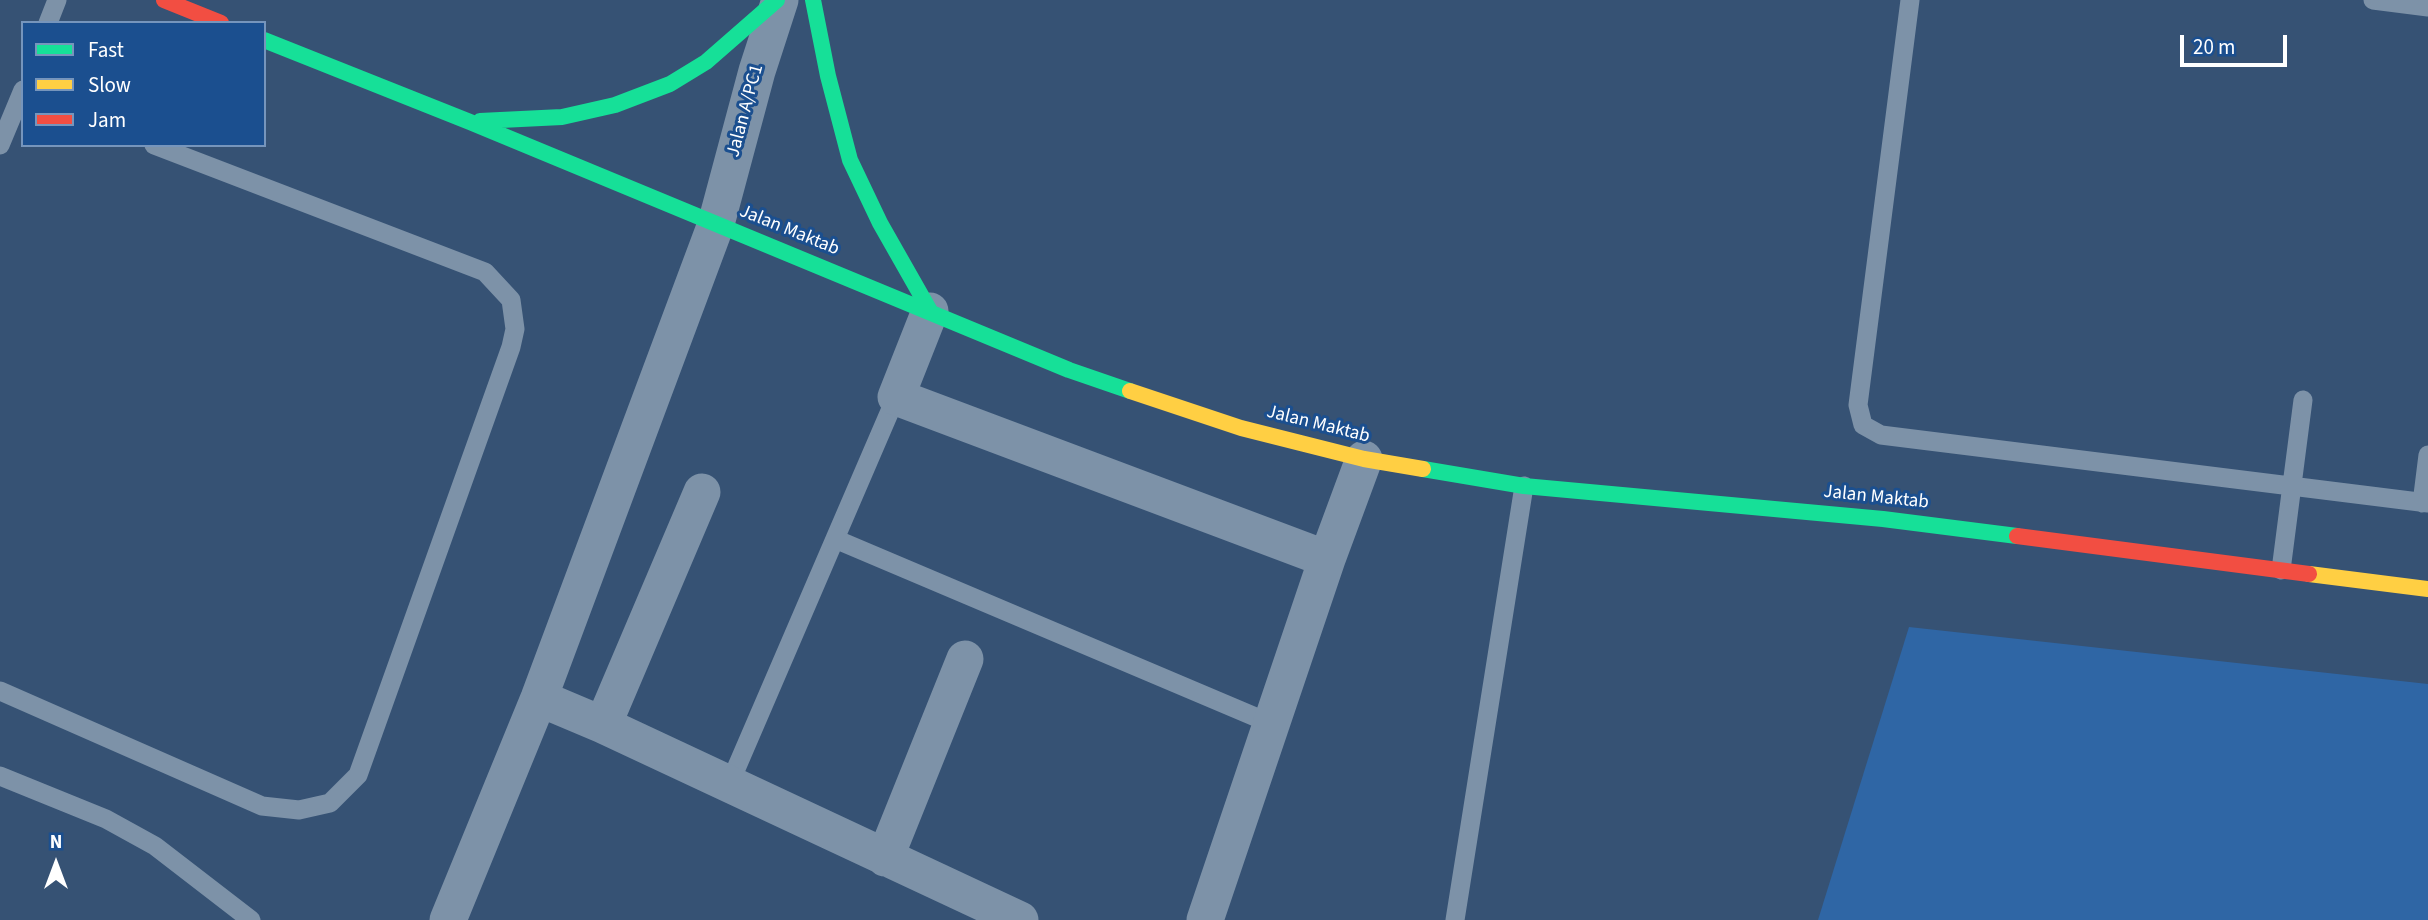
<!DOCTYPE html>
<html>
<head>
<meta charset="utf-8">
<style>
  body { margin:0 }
  #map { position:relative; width:2428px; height:920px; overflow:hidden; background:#365274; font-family:"Source Sans 3",sans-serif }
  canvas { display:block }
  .legend { position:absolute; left:21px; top:21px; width:245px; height:126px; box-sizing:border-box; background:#1b4f8f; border:2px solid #7695bc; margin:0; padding:9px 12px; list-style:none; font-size:21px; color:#fff }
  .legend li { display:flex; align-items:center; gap:14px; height:35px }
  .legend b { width:35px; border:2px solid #7695bc }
  .north { position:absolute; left:21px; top:829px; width:70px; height:70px; -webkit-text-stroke:5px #1b4f8f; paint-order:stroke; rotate:0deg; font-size:19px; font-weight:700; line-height:28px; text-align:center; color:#fff }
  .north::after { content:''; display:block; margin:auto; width:24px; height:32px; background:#fff; clip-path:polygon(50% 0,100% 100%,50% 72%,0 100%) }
  .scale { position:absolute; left:2180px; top:35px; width:107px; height:32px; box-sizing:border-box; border:4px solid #fff; border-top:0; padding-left:9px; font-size:21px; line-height:24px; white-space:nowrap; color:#fff; -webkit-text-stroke:5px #1b4f8f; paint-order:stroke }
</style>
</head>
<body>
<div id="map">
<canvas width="2428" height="920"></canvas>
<ul class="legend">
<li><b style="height:9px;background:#16e098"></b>Fast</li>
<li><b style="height:9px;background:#ffcf43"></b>Slow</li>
<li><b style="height:9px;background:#f24e42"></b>Jam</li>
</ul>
<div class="north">N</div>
<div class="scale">20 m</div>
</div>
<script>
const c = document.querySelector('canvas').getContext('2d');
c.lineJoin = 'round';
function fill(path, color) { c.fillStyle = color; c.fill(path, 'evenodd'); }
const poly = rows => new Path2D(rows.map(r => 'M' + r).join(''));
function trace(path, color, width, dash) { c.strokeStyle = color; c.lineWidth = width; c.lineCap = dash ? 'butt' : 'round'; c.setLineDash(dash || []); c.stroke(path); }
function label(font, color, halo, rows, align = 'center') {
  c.font = font + ' "Source Sans 3",sans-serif'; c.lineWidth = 6; c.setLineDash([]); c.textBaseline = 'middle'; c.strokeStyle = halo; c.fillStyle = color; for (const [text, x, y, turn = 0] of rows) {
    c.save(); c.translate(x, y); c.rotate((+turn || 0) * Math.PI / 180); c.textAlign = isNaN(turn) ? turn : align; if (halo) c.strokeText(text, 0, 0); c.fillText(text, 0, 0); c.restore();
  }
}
const green = poly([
  [1909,627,2428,684,2428,920,1818,920]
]);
const lane = poly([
  [1910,0,1858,405,1863,425,1881,435,2428,503],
  [2373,0,2428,7],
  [48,23,57,0],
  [0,145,23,90],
  [2422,503,2428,455],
  [835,539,1272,724],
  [2281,570,2303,400],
  [0,691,262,806,299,810,330,803,358,775,511,347,515,329,511,300,485,272,154,145],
  [0,776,106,819,155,846,251,920],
  [729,785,896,397],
  [1455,920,1524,486]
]);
const street = poly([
  [930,311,896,397,1327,559],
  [539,698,603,725,1020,920],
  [603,725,702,492],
  [885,858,965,659],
  [448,920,539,698,716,224,757,71,780,0],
  [1205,920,1327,559,1364,459]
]);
const fast = poly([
  [813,0,828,76,850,160,880,223,930,311],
  [264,40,470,122,1069,370,1130,391],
  [480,121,562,117,615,105,670,84,706,62,777,0],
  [1423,469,1524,486,1883,519,2017,536]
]);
const slow = poly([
  [1130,391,1241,428,1364,459,1423,469],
  [2309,574,2428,589]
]);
const jam = poly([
  [164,0,221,23],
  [2017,536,2309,574]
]);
const streetNames = [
  ["Jalan A/PC1",746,111,-75],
  ["Jalan Maktab",789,231,22],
  ["Jalan Maktab",1318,425,14],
  ["Jalan Maktab",1876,498,6]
];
fill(green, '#2f66a5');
trace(lane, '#7d92a8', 19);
trace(street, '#7d92a8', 37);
trace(fast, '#16e098', 16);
trace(slow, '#ffcf43', 16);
trace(jam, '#f24e42', 16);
label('19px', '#fff', '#1b4f8f', streetNames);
</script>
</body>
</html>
